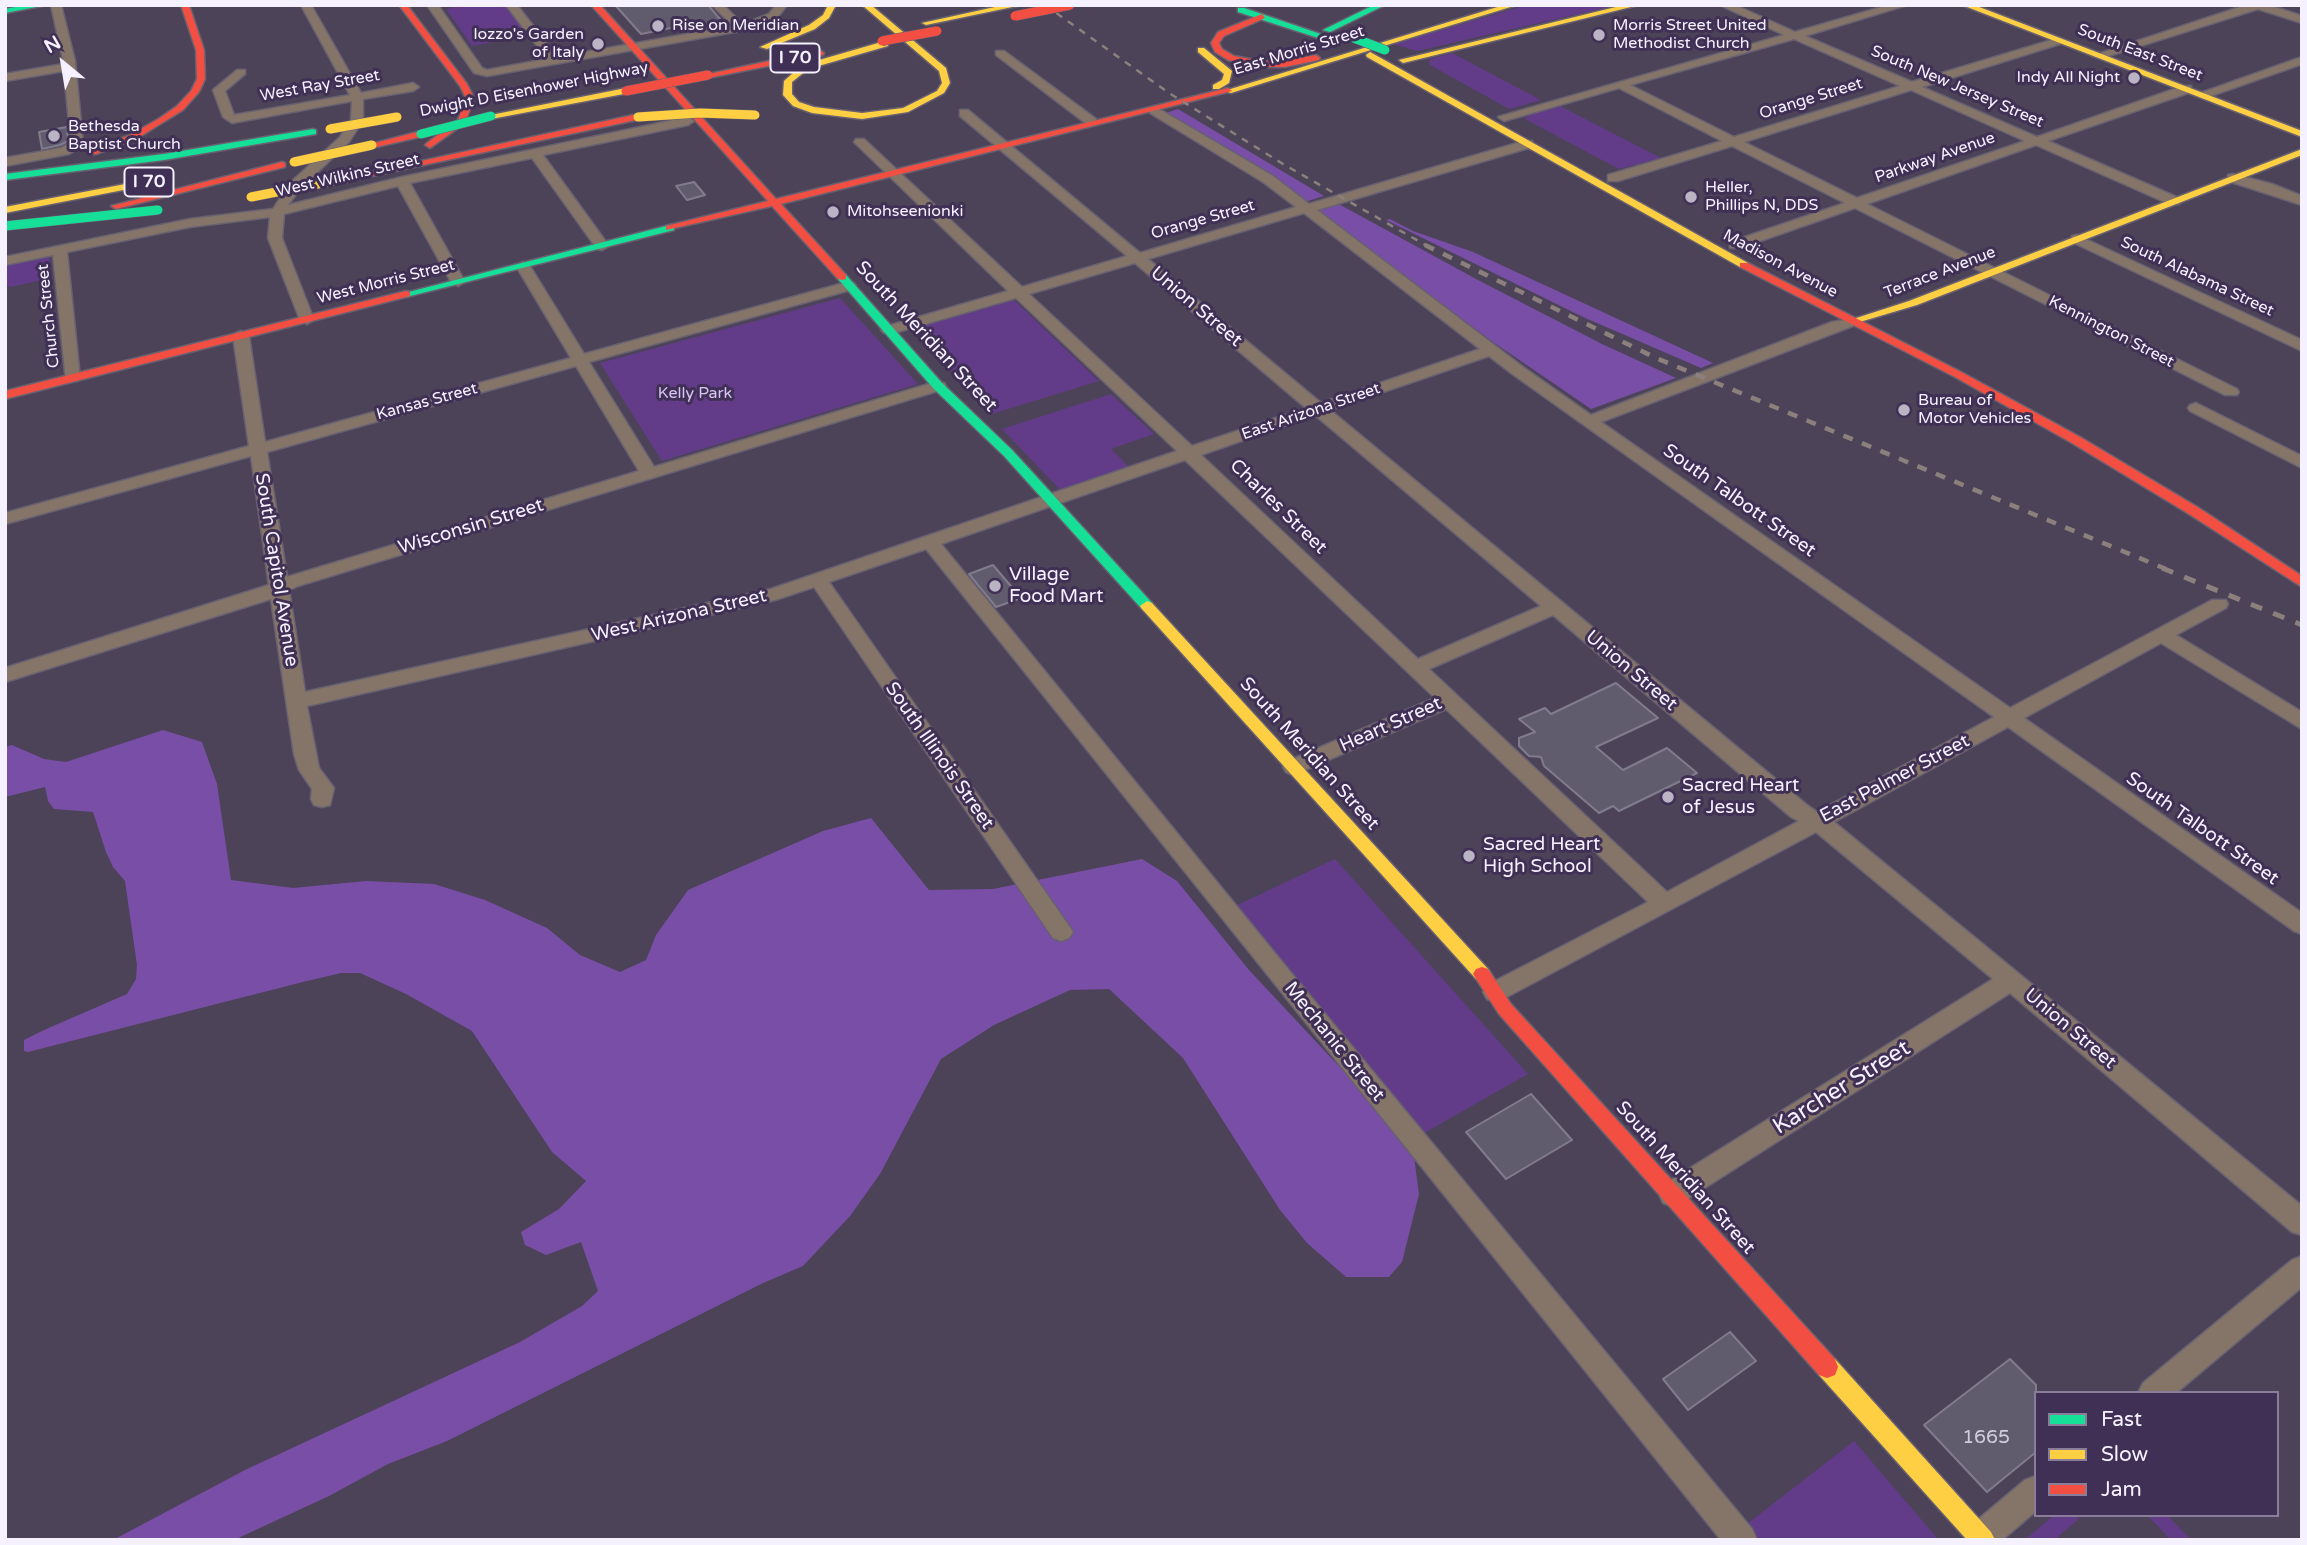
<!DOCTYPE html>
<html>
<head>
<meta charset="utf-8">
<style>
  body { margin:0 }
  #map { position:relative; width:2307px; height:1545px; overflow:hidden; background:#4c4358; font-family:"Varela Round",sans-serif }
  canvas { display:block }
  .frame { position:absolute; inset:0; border:7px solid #f6f1ff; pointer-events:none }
  .legend { position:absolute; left:2034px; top:1391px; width:245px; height:126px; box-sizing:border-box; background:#413055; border:2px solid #897d99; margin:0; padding:9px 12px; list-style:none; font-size:21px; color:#f6f1ff }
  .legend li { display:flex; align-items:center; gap:14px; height:35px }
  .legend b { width:35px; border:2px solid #897d99 }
  .north { position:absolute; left:28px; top:28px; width:70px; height:70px; -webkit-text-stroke:5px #413055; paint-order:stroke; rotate:330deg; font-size:19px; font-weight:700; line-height:28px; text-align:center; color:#f6f1ff }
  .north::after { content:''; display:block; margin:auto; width:24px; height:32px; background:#f6f1ff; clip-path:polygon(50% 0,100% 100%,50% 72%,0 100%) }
</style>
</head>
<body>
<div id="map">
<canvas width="2307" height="1545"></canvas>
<div class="frame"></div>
<ul class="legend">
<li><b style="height:9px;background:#16e098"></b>Fast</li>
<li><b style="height:9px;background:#ffcf43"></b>Slow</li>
<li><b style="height:9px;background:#f24e42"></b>Jam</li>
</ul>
<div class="north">N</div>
</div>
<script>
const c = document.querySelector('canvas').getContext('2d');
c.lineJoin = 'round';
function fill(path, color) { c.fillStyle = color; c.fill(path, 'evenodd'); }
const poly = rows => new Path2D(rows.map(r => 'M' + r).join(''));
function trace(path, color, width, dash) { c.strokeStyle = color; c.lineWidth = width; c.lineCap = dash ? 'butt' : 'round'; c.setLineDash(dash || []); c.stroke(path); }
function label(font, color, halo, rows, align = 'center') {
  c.font = font + ' "Varela Round",sans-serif'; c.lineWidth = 6; c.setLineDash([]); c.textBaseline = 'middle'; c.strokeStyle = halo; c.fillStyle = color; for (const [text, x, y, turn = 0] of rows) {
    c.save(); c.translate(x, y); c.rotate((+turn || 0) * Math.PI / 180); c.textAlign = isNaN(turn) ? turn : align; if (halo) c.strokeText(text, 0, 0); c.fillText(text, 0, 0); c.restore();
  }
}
const green = poly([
  [466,5,506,5,529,35,472,46,446,9],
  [1527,5,1618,5,1417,51,1393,44],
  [1452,53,1541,100,1509,109,1430,65,1429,61,1433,58],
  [1560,106,1661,158,1619,169,1525,119,1530,114],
  [49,254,51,278,11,287,5,285,5,263],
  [840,298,918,384,662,461,600,363],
  [1014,300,1099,381,992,414,912,329],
  [1111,394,1154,434,1111,449,1130,468,1062,492,1002,429],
  [1335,859,1528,1074,1419,1136,1233,907],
  [1854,1441,1938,1539,1758,1540,1747,1524],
  [2054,1515,2075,1515,2079,1519,2054,1540,2025,1540],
  [2147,1515,2167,1515,2191,1540,2171,1540]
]);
const forest = poly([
  [1178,109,1324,196,1305,202,1284,184,1236,153,1166,113],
  [1335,202,1478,280,1602,344,1676,378,1591,409,1493,342,1314,209],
  [1390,219,1413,231,1473,252,1713,363,1701,368,1583,317,1386,220],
  [163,730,202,742,217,784,231,880,293,888,366,881,434,884,485,900,547,928,580,955,620,972,646,960,656,935,688,890,823,831,871,818,929,890,993,889,1142,859,1177,881,1249,970,1350,1078,1414,1157,1419,1194,1402,1262,1389,1277,1346,1277,1307,1243,1280,1210,1183,1058,1109,989,1070,990,994,1025,941,1059,880,1174,850,1216,803,1266,761,1284,447,1441,388,1464,329,1496,234,1540,113,1540,245,1470,520,1342,582,1306,598,1291,581,1242,546,1255,525,1245,521,1232,559,1209,586,1181,552,1152,472,1031,406,994,360,973,341,973,303,982,28,1052,24,1051,24,1040,44,1030,127,994,136,979,137,965,125,881,113,867,106,852,93,812,54,809,48,801,45,787,5,797,5,747,12,745,44,759,66,762]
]);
const building = poly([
  [615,5,708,5,725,25,686,32,681,26,641,34,615,5],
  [67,127,68,141,60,145,42,149,39,132,67,127],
  [694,182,705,195,687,200,676,186,694,182],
  [993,565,1021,598,996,607,969,574,993,565],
  [1616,683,1658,718,1596,747,1623,770,1667,748,1697,773,1619,811,1613,806,1599,813,1544,766,1541,757,1529,756,1519,746,1519,738,1535,732,1519,719,1545,708,1551,714,1616,683],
  [1531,1094,1572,1140,1506,1179,1466,1132,1531,1094],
  [1730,1332,1756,1361,1688,1410,1663,1379,1730,1332],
  [2010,1359,2036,1385,2036,1452,1987,1492,1924,1425,2010,1359]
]);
const street = poly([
  [51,5,61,5,75,61,83,144,69,154,5,166,5,158,61,148,71,142,64,71,5,81,5,74,64,64,51,5],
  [301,5,311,5,361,93,413,83,419,87,413,91,363,99,363,120,349,142,300,189,288,205,402,177,688,117,694,121,688,125,543,155,609,246,602,250,597,249,532,158,410,183,465,282,458,286,451,282,398,186,284,214,282,238,314,320,307,324,300,320,268,238,270,217,190,227,67,252,80,378,78,381,66,381,53,255,5,265,5,257,190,219,273,209,290,183,340,137,351,120,352,101,232,123,223,117,213,90,237,70,245,70,245,74,225,91,234,115,350,95,301,5],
  [427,5,438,5,482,68,487,70,547,59,506,5,517,5,557,57,733,26,712,5,723,5,743,24,769,14,776,5,787,5,777,18,746,30,487,76,474,73,427,5],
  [1720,5,1735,5,1795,32,1889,5,1907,5,1805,36,1912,82,2055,39,2063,39,2063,43,1922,87,2037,137,2183,86,2191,86,2191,92,2048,141,2179,198,2179,204,2169,204,2036,145,1867,204,2237,389,2239,392,2237,395,2225,395,1855,208,1740,248,1730,248,1730,242,1845,203,1732,146,1618,181,1608,181,1608,175,1722,141,1619,88,1504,121,1498,117,1784,35,1720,5],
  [1794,39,1900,86,1734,137,1630,85,1794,39],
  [1911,90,2025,141,1857,198,1744,142,1911,90],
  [2246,5,2269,5,2302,16,2302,23,2258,9,2102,58,2092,56,2246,5],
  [996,51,1004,51,1096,119,1096,125,1088,125,996,55,996,51],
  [2302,57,2302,64,2205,98,2195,95,2302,57],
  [1154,106,1273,176,1309,204,1524,141,1532,141,1532,147,1317,210,1523,367,1591,415,1832,322,1858,318,1860,321,1858,324,1601,422,2010,708,2212,600,2226,600,2228,604,2226,608,2176,635,2302,712,2302,729,2161,643,2024,718,2302,913,2302,934,2294,931,2008,727,1834,822,2302,1206,2302,1235,2292,1232,2010,993,1681,1203,1672,1206,1663,1203,1659,1194,1663,1185,1993,979,1816,832,1503,999,1495,1002,1487,999,1483,992,1487,985,1648,902,1446,709,1300,772,1293,775,1286,772,1283,767,1286,762,1435,698,1185,460,941,544,1292,974,1752,1529,1757,1540,1721,1540,926,549,829,582,1069,926,1073,932,1069,938,1061,941,1053,938,814,587,775,600,307,706,319,768,334,788,330,805,322,807,314,805,311,799,312,789,299,770,294,754,271,599,5,682,5,668,269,585,251,456,5,524,5,513,249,446,233,336,236,333,241,331,249,336,265,442,571,358,516,266,523,262,530,266,584,354,844,283,854,283,856,286,854,289,589,362,654,467,932,383,944,383,946,386,944,389,298,586,289,590,305,692,771,589,1177,451,1016,298,894,333,884,333,881,330,884,327,1008,291,854,142,856,139,864,139,1022,287,1127,256,960,116,960,110,968,110,1140,253,1296,207,1263,182,1150,113,1148,110,1154,106],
  [1304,213,1480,349,1321,403,1148,259,1304,213],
  [1135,263,1306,408,1192,446,1029,294,1135,263],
  [1489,356,1511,373,1994,717,1817,812,1807,805,1330,410,1489,356],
  [576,366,639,471,287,577,267,452,576,366],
  [1315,415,1541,606,1418,659,1201,455,1315,415],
  [1553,615,1791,817,1799,821,1667,892,1429,669,1553,615],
  [2233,174,2272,184,2302,196,2302,205,2228,181,2228,175,2233,174],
  [2077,235,2302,340,2302,351,2072,242,2072,236,2077,235],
  [2196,403,2302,456,2302,468,2190,411,2188,408,2190,405,2196,403],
  [2302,1256,2302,1287,2176,1393,2138,1393,2143,1383,2292,1260,2302,1256],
  [2036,1476,2036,1511,2002,1540,1964,1540,1968,1528,2025,1480,2036,1476]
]);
const fast = poly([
  [26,5,47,5,5,13,5,9,26,5],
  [1374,5,1385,5,1330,32,1323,30,1374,5],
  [1238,8,1244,8,1344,42,1337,44,1238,12,1238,8],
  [313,129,316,130,316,134,164,160,5,180,5,174,164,154,313,129],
  [670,225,674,226,674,230,406,297,401,294,670,225],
  [838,275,846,275,942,383,1012,450,1152,603,1154,606,1152,609,1142,609,1004,456,934,389,838,279,838,275]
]);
const slow = poly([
  [828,5,836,5,829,18,815,29,767,49,760,47,809,25,823,15,828,5],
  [862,5,871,5,946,68,950,83,944,93,908,112,862,119,812,113,793,106,783,95,784,81,802,65,885,41,888,42,888,46,808,69,792,82,792,94,799,102,814,107,862,113,903,108,937,91,942,83,939,71,862,5],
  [1004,5,1022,5,926,25,922,23,1004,5],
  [1504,5,1517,5,1231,93,1224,91,1504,5],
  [1624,5,1639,5,1403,63,1399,60,1624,5],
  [1962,5,1974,5,2302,131,2302,137,1962,5],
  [1198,48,1204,48,1232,71,1229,83,1219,89,1213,89,1213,85,1222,80,1224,74,1198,52,1198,48],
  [1370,52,1748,263,1749,265,1740,267,1367,57,1366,55,1370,52],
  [626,88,630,91,629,93,491,119,486,116,626,88],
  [2302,149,2302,155,1917,305,1853,324,1847,321,1909,301,2302,149],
  [141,181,144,182,144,186,5,213,5,207,141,181],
  [1147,601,1152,603,1488,969,1491,974,1488,979,1482,981,1476,979,1142,609,1140,606,1147,601],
  [1827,1356,1835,1359,1991,1532,1995,1540,1967,1540,1819,1375,1816,1367,1819,1359,1827,1356]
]);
const jam = poly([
  [181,5,189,5,204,50,205,79,199,92,183,110,136,139,96,154,90,154,90,150,130,135,160,118,177,106,191,91,197,79,196,50,181,5],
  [399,5,407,5,467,84,474,98,465,123,430,148,425,145,427,143,458,120,466,98,460,86,399,5],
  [591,5,600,5,776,199,1228,88,1232,91,781,204,846,275,846,279,842,280,838,279,772,206,666,230,666,226,768,201,591,5],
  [1262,14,1265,18,1224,36,1219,43,1222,49,1234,56,1261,61,1285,61,1316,55,1320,58,1319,60,1285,67,1261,67,1228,60,1215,52,1211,43,1218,32,1262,14],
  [820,50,824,53,823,55,708,78,704,75,820,50],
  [638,114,643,117,641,119,348,181,343,178,638,114],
  [421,131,424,132,424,136,372,148,367,145,421,131],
  [282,162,285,163,285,167,116,209,111,206,282,162],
  [1740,263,1748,263,1963,373,2080,437,2199,508,2302,576,2302,587,2189,514,2072,443,1955,377,1740,267,1740,263],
  [406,291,410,292,410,296,5,399,5,391,406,291],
  [1482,967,1488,969,1511,1004,1835,1359,1838,1367,1835,1375,1827,1378,1819,1375,1499,1014,1473,974,1476,969,1482,967]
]);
const railFar2 = poly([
  [1045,5,1169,93,1283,164,1429,247]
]);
const railFar1 = poly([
  [1425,245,1656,358,2166,569]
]);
const rail = poly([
  [2162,568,2302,625]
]);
const fastBridge = poly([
  [1354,38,1385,50],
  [421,134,491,116],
  [5,226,158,210]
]);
const slowBridge = poly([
  [638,117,700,113,755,115],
  [330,129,397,117],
  [294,162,372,145],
  [251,197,348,178]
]);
const jamBridge = poly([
  [1015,16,1070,5],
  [882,41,937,31],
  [626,91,708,75]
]);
const markers = [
  [658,26,7,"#bab4c5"],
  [1599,35,7,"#bab4c5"],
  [598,44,7,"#bab4c5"],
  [2134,78,7,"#bab4c5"],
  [54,136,7,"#bab4c5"],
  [1691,197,7,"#bab4c5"],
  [833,212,7,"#bab4c5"],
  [1904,410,7,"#bab4c5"],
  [995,586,7,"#bab4c5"],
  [1668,797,7,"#bab4c5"],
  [1469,856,7,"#bab4c5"]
];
const farPoinames = [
  ["Rise on Meridian",672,26],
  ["Morris Street United",1613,26],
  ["Methodist Church",1613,44],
  ["Iozzo's Garden",584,35,"right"],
  ["of Italy",584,53,"right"],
  ["Indy All Night",2120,78,"right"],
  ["Bethesda",68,127],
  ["Baptist Church",68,145],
  ["Heller,",1705,188],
  ["Phillips N, DDS",1705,206],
  ["Mitohseenionki",847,212],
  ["Bureau of",1918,401],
  ["Motor Vehicles",1918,419]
];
const farStreetnames = [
  ["East Morris Street",1299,51,-17],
  ["South East Street",2140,53,21],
  ["West Ray Street",320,86,-10],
  ["South New Jersey Street",1957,87,23],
  ["Dwight D Eisenhower Highway",534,90,-11],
  ["Orange Street",1811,99,-17],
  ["Parkway Avenue",1935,158,-19],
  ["West Wilkins Street",348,176,-13],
  ["Orange Street",1203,220,-16],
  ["Madison Avenue",1780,264,28],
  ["Terrace Avenue",1940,273,-21],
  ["South Alabama Street",2197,277,25],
  ["West Morris Street",386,282,-14],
  ["Church Street",49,316,-96],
  ["Kennington Street",2111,332,27],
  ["Kansas Street",427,402,-15],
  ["East Arizona Street",1311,412,-19]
];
const farParknames = [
  ["Kelly Park",695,394]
];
const shields = [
  [795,58,49],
  [149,182,49]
];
const shieldNames = [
  ["I 70",795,58],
  ["I 70",149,182]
];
const streetNames = [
  ["Union Street",1196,307,40],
  ["South Meridian Street",926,337,47],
  ["South Talbott Street",1739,501,35],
  ["Charles Street",1278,507,44],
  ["Wisconsin Street",471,527,-17],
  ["South Capitol Avenue",276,570,81],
  ["West Arizona Street",679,616,-13],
  ["Union Street",1631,671,40],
  ["Heart Street",1391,725,-24],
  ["South Meridian Street",1309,754,48],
  ["South Illinois Street",939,756,55],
  ["East Palmer Street",1895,779,-28],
  ["South Talbott Street",2202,829,35],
  ["Union Street",2070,1029,40],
  ["Mechanic Street",1334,1042,51],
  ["South Meridian Street",1685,1178,48]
];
const poiNames = [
  ["Village",1009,575],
  ["Food Mart",1009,597],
  ["Sacred Heart",1682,786],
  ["of Jesus",1682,808],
  ["Sacred Heart",1483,845],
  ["High School",1483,867]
];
const nearNumbernames = [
  ["1665",1986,1438]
];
const nearStreetnames = [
  ["Karcher Street",1842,1088,-32]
];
fill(green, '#623c89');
fill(forest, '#794ea6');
fill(building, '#605c6d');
trace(building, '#807c8d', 2);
trace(street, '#686171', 3);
trace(fast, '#686171', 3);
trace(slow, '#686171', 3);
trace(jam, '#686171', 3);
fill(street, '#857569');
fill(fast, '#16e098');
fill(slow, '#ffcf43');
fill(jam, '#f24e42');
trace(railFar2, '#8c807d', 2.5, [7, 7]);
trace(railFar1, '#8c807d', 4.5, [10, 10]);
trace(rail, '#8c807d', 5, [12, 12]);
trace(fastBridge, '#686171', 10, []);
trace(slowBridge, '#686171', 10, []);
trace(jamBridge, '#686171', 10, []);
trace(fastBridge, '#16e098', 9);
trace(slowBridge, '#ffcf43', 9);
trace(jamBridge, '#f24e42', 9);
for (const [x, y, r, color] of markers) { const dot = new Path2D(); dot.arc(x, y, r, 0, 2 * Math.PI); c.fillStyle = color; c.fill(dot); trace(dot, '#413055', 2.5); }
label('16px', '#f6f1ff', '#413055', farPoinames, 'left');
label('16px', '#f6f1ff', '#413055', farStreetnames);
label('16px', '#d8c3f5', '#413055', farParknames);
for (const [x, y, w] of shields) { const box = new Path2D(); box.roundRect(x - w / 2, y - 14.5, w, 29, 5); c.fillStyle = '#413055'; c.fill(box); trace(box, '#f6f1ff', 2); }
label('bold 18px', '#f6f1ff', null, shieldNames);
label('19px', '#f6f1ff', '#413055', streetNames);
label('19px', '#f6f1ff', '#413055', poiNames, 'left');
label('19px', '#d0ccda', null, nearNumbernames);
label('23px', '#f6f1ff', '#413055', nearStreetnames);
</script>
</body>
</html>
